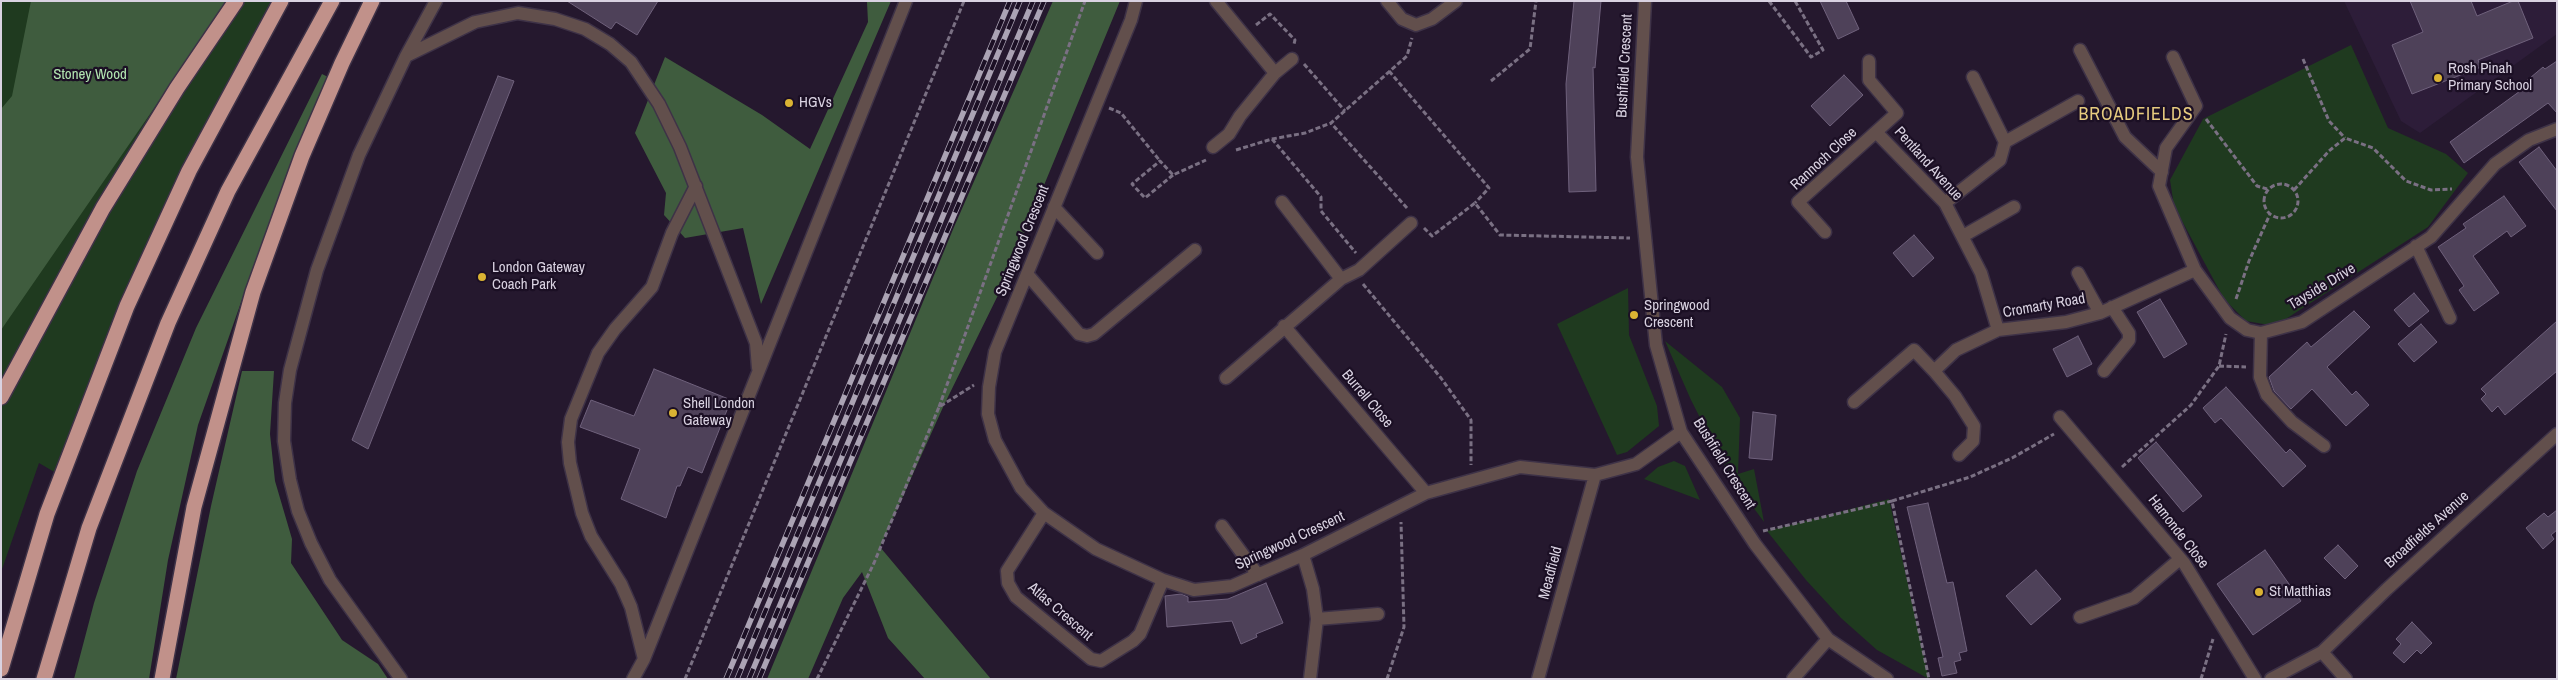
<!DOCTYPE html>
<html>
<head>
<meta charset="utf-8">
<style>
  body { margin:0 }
  #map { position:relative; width:2558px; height:680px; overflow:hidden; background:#25182e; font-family:"Archivo Narrow",sans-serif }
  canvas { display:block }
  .frame { position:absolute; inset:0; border:2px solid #d9d2e1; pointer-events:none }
</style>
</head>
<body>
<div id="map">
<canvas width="2558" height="680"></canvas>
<div class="frame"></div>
</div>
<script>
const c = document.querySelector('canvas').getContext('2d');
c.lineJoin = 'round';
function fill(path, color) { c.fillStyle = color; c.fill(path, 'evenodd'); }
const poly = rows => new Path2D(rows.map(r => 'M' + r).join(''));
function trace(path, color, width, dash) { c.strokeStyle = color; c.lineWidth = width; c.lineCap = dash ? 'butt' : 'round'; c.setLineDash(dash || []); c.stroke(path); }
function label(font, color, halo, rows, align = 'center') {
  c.font = font + ' "Archivo Narrow",sans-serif'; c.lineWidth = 4.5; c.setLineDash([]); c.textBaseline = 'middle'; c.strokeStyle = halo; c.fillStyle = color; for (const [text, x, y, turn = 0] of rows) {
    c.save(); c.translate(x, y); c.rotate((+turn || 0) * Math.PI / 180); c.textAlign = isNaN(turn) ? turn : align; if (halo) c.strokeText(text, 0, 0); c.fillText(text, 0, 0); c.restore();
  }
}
const built = poly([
  [2344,1,2557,1,2557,34,2420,133,2401,121]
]);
const green = poly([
  [1,1,287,1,158,244,68,480,39,463,1,572],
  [2351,45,2388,128,2446,154,2468,173,2428,227,2275,326,2246,321,2224,299,2174,206,2170,180,2203,119],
  [1628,288,1629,335,1657,406,1659,426,1627,452,1617,455,1557,324],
  [1665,341,1722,387,1740,418,1738,474,1754,469,1764,522,1728,473,1691,400],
  [1674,461,1685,466,1700,500,1644,479,1658,467],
  [1889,499,1929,679,1877,650,1841,618,1806,580,1767,531]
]);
const forest = poly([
  [31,1,228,1,1,330,1,109,12,96],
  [891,1,761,304,743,228,685,238,664,215,666,193,635,133,665,57,762,115,810,149,868,22,867,2],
  [1053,1,1120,1,1002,287,944,405,880,547,991,679,925,679,888,638,862,572,843,598,808,679,767,679,954,227],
  [322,74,330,78,259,251,198,425,168,560,149,679,74,679,94,603,137,471,196,328],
  [242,371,274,371,270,434,275,481,292,539,291,563,342,640,378,664,388,679,176,679,211,506]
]);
const building = poly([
  [567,1,658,1,637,35,616,22,611,29,567,1],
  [1574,1,1601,1,1595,68,1593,67,1596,191,1569,192,1566,84,1574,1],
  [1820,1,1846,1,1859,29,1838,39,1820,1],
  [2410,1,2471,1,2477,16,2513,1,2518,1,2533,38,2478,60,2481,67,2412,94,2392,45,2423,32,2410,1],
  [2557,61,2557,113,2548,103,2464,163,2450,142,2527,86,2524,83,2543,67,2545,69,2557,61],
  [1844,75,1863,95,1830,126,1811,106,1844,75],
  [498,76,514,81,368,449,352,440,498,76],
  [2539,147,2557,171,2557,211,2519,162,2539,147],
  [2504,196,2526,226,2511,237,2507,231,2473,256,2499,293,2474,311,2459,290,2464,286,2438,247,2466,228,2463,224,2504,196],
  [1914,235,1934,258,1913,277,1893,253,1914,235],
  [2414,293,2429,311,2409,327,2394,310,2414,293],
  [2160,299,2187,344,2164,358,2137,312,2160,299],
  [2354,311,2370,327,2327,367,2352,395,2356,391,2369,405,2346,426,2312,389,2291,409,2274,391,2269,377,2307,342,2311,347,2354,311],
  [2557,321,2557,371,2505,415,2498,406,2492,412,2481,399,2486,394,2481,389,2557,321],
  [2421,324,2437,342,2414,362,2398,344,2421,324],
  [2078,336,2092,364,2067,377,2053,349,2078,336],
  [654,369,731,400,702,473,688,467,680,486,677,486,666,518,621,499,640,449,580,427,591,400,634,416,654,369],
  [2226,387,2286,453,2290,449,2306,466,2283,487,2221,418,2215,423,2203,408,2226,387],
  [1753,412,1776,415,1772,460,1749,458,1753,412],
  [2156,442,2202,496,2183,512,2138,458,2156,442],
  [1928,503,1947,583,1953,582,1967,651,1959,653,1961,660,1954,662,1957,673,1942,676,1938,658,1943,657,1907,507,1928,503],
  [2557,510,2557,530,2551,535,2554,539,2543,549,2526,528,2544,513,2548,517,2557,510],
  [2338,545,2358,566,2345,579,2324,558,2338,545],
  [2265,550,2301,601,2253,635,2217,584,2265,550],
  [2036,570,2061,599,2031,625,2006,596,2036,570],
  [1266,583,1283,623,1256,634,1257,637,1241,644,1232,621,1167,627,1165,596,1181,594,1188,597,1188,602,1228,599,1266,583],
  [2412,622,2432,643,2421,654,2417,650,2404,663,2393,653,2401,644,2396,639,2412,622]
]);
const path = poly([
  [1769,1,1811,57,1823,50,1795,1],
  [1256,25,1270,14,1295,40,1294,44],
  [2303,59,2329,121,2345,138],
  [1304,64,1345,111],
  [1389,71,1489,188,1475,203],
  [1491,81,1530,49,1536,1],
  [1109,108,1121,113,1160,161],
  [2206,119,2257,186,2267,189],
  [1272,139,1321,197,1321,211,1356,253],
  [1236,150,1272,139,1305,133,1331,123],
  [1173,175,1145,198,1132,184,1160,161,1173,175,1206,160],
  '2264 201a17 17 0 1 1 34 0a17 17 0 1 1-34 0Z',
  [2294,190,2329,151,2345,138,2373,148,2406,181,2431,190,2452,189],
  [1407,208,1331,123,1407,56,1412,38],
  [1424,228,1432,236,1475,203,1500,235,1630,238],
  [1363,284,1441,378,1471,420,1471,465],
  [2236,299,2249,261,2270,214],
  [2219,366,2246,367],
  [939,407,1085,1],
  [2122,467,2191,405,2219,366,2226,334],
  [1892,501,1970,477,2012,458,2054,434],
  [1763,531,1892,501,1929,679],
  [685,679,964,1],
  [817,679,874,563,939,407,974,385],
  [1387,679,1404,627,1401,522],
  [2201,679,2213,639]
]);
const minor = poly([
  [1136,1,1131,20,995,352,989,387,988,414,995,440,1021,488,1044,513,1096,549,1163,580,1194,590,1232,586,1303,555,1426,493,1520,467,1595,475,1636,464,1681,432],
  [1216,1,1275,73],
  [1387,1,1402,19,1416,25,1432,19,1456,1],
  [1645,1,1637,157,1656,345,1681,432,1755,544,1828,639,1887,679],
  [2080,50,2125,137,2162,172],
  [406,56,475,22,518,13,555,19,585,29,610,44,631,62,659,104,680,147,756,343,758,368],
  [2173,57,2196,106,2166,148,2159,186,2195,270,2230,318,2247,330,2261,333,2302,322,2431,237,2495,164,2529,140,2557,129],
  [1876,132,1945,203,1981,273,1998,330],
  [2005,142,2078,101],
  [1213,147,1229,134,1240,116,1275,73,1292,59],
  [1945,203,2000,160,2005,142,1973,77],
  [1054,207,1097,253],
  [1825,232,1798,202,1897,113,1869,80,1869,61],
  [1963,236,2014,207],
  [2416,246,2450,318],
  [2078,273,2100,313],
  [1027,274,1079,334,1087,336,1094,334,1195,250],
  [1341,279,1359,270,1411,223],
  [1284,326,1426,493],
  [2261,333,2260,377,2267,395,2292,422,2324,446],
  [2104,371,2129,340,2129,333,2112,307],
  [1226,378,1341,279,1282,202],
  [1854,402,1914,350,1934,371],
  [2060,417,2184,563,2255,679],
  [1959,455,1973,441,1974,426,1955,396,1934,371,1956,350,1998,330,2066,322,2100,313,2195,270],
  [1044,513,1007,571,1008,583,1016,597,1091,659,1101,661,1133,641,1140,634,1163,580],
  [1222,526,1258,575],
  [1303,555,1313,589,1317,619,1310,679],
  [2080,617,2134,598,2180,559],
  [1317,619,1378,614],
  [2322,652,2346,679],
  [644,659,631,607,621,584,591,536,582,513,570,463,568,442,571,419,598,353,615,329,652,287,672,233,696,186],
  [401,679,330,580,311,543,298,511,290,480,284,441,285,403,290,370,317,270,359,155,406,56,436,1],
  [633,679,644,659,906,1],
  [1538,679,1595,475],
  [1793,679,1828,639],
  [2271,679,2322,652,2387,589,2557,434]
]);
const highway = poly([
  [1,397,103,208,177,88,236,1],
  [1,669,47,514,127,306,189,171,281,1],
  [44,679,89,528,168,323,228,191,332,1],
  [162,679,194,507,253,292,302,156,342,63,372,1]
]);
const rail = poly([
  [726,679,1010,1],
  [737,679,1020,1],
  [749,679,1033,1],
  [759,679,1044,1]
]);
const markers = [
  [2438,78,5,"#dab333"],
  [789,103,5,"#dab333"],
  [482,277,5,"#dab333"],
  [1634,315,5,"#dab333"],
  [673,413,5,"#dab333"],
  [2259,592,5,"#dab333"]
];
const streetNames = [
  ["Bushfield Crescent",1625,66,-87],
  ["Rannoch Close",1824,159,-43],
  ["Pentland Avenue",1928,164,48],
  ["Springwood Crescent",1023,241,-68],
  ["Tayside Drive",2322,287,-31],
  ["Cromarty Road",2044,306,-10],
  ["Burrell Close",1367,399,50],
  ["Bushfield Crescent",1724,464,58],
  ["Broadfields Avenue",2427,530,-42],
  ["Hamonde Close",2178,532,52],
  ["Springwood Crescent",1290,541,-25],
  ["Meadfield",1551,573,-75],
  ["Atlas Crescent",1060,612,41]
];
const poiNames = [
  ["Rosh Pinah",2448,69],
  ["Primary School",2448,86],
  ["HGVs",799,103],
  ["London Gateway",492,268],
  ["Coach Park",492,285],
  ["Springwood",1644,306],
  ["Crescent",1644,323],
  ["Shell London",683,404],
  ["Gateway",683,421],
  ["St Matthias",2269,592]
];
const parkNames = [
  ["Stoney Wood",90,75]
];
const quarterNames = [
  ["BROADFIELDS",2136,115]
];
fill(built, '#2d1d39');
fill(green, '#1f3a1f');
fill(forest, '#3f5c3e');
fill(building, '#4e4159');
trace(building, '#6f617c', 1);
trace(minor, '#3e3247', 15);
trace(highway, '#3e3247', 18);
trace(path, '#7a7083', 3, [5, 2.5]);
trace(minor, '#624f4c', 12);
trace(highway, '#c1918a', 15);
trace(rail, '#aba3b4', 5.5);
trace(rail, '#1b0f24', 4, [11]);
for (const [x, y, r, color] of markers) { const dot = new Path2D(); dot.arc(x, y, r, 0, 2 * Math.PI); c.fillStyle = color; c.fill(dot); trace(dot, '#1b0f24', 2); }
label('15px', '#d9d2e1', '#1b0f24', streetNames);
label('15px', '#d9d2e1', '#1b0f24', poiNames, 'left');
label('15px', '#b2e5b0', '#1b0f24', parkNames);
c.letterSpacing = '1px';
label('18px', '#e6cb7f', '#1b0f24', quarterNames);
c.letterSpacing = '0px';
</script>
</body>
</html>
